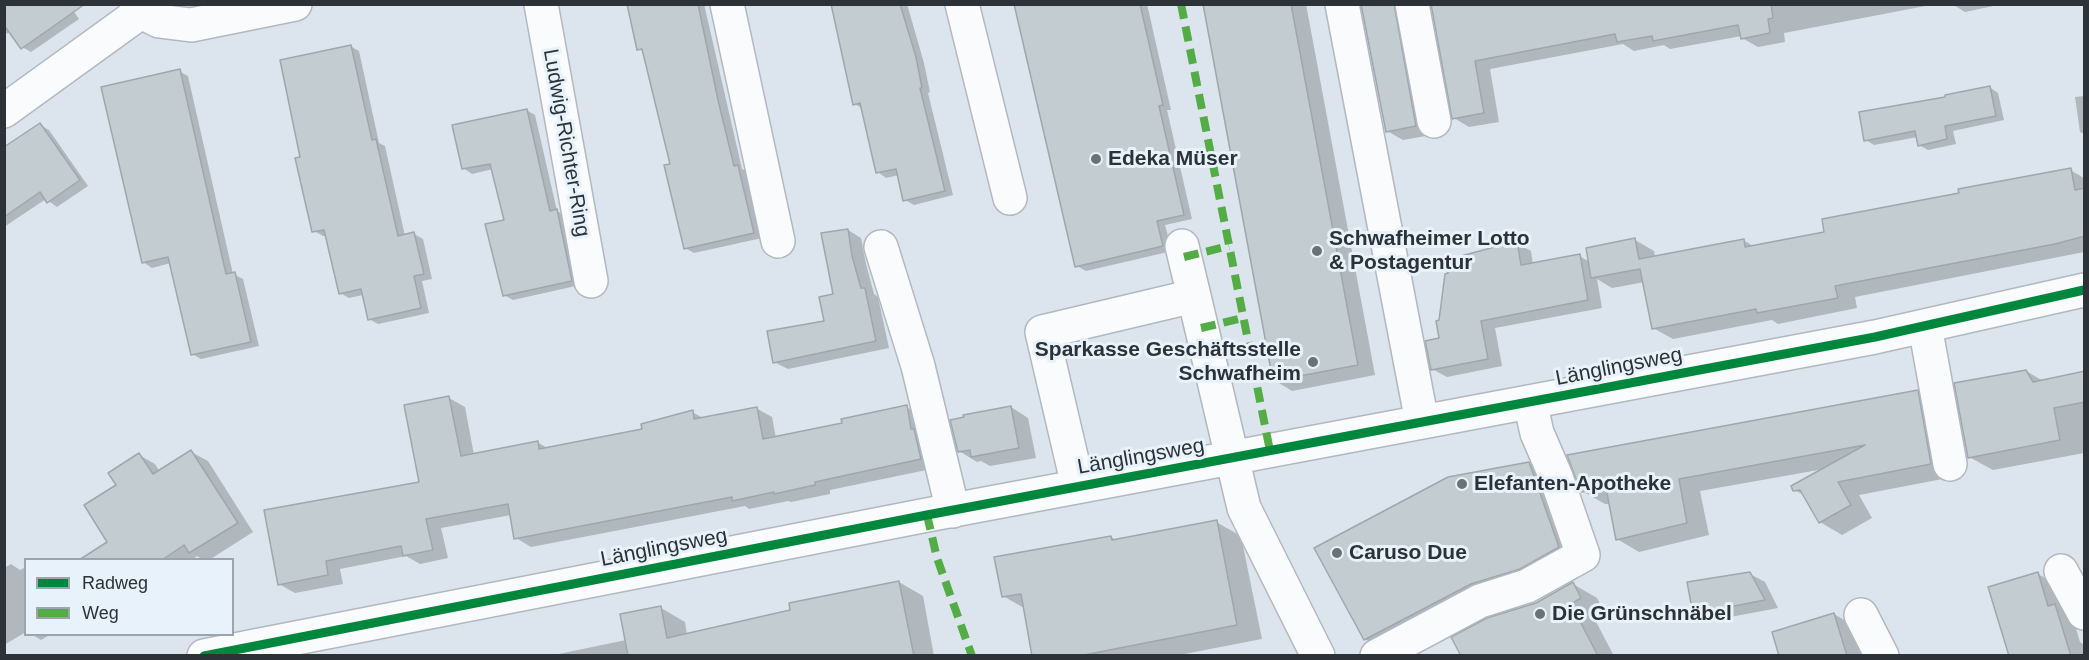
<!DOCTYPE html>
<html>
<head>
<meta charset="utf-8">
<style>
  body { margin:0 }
  #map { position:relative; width:2089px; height:660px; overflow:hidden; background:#dce5ed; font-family:Helvetica,sans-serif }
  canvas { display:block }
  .frame { position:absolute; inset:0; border:6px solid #2c3238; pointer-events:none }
  .legend { position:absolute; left:24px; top:558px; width:210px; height:78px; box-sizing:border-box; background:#e7f2fb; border:2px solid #9ca5ad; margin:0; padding:8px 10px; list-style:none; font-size:18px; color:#2c3238 }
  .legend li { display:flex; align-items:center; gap:12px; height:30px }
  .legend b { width:30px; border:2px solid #9ca5ad }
</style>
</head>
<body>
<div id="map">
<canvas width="2089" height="660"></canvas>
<div class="frame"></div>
<ul class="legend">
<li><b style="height:8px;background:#00873e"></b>Radweg</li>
<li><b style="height:8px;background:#54ac46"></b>Weg</li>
</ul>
</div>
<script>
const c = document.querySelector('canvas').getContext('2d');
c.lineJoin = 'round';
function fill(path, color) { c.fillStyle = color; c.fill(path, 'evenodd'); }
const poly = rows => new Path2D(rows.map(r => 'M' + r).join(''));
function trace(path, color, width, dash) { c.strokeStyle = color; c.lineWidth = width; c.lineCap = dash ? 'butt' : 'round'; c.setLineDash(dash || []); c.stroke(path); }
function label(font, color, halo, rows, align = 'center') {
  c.font = font + ' Helvetica,sans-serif'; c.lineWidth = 6; c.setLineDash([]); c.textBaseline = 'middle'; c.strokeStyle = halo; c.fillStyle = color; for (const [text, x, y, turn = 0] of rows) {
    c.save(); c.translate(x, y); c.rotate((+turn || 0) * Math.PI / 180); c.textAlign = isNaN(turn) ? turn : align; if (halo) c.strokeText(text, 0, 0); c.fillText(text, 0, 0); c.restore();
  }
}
const shadow = poly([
  [4,4,72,9,79,19,31,52,22,47,11,31,4,35],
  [628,4,704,4,742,169,747,171,762,238,694,253,685,248,671,165,644,52,639,49],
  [831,4,907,4,924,63,930,92,928,93,953,195,914,205,905,200,899,175,886,178,878,172,863,109,855,104,833,7],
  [1016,4,1147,4,1171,110,1167,110,1192,219,1165,225,1172,251,1086,271,1077,266],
  [1204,4,1306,4,1375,375,1292,391,1274,380],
  [1362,4,1411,4,1431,135,1403,140,1387,131],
  [1433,4,1936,4,1784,33,1785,42,1758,47,1742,38,1742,36,1670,49,1664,45,1634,51,1623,44,1490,69,1499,122,1469,127,1454,118],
  [1952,4,2003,4,1965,12],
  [350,46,359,51,379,143,385,146,405,236,414,234,423,239,432,279,422,281,429,313,378,324,369,319,363,295,349,298,340,293,327,236,323,236,314,231,302,158],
  [179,71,188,76,233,274,243,279,259,346,201,359,192,354,171,263,152,268,143,262],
  [1989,87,1998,93,2004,120,1953,131,1956,144,1928,150,1919,145,1918,137,1874,145,1866,140,1947,99],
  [2084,96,2084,134,2080,132,2075,97],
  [526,110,535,115,557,211,566,216,580,285,513,300,504,295,506,221,493,169,472,174,463,168],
  [40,125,49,130,88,186,57,207,46,199,4,227,4,149],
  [2070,170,2084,178,2084,252,1855,297,1857,308,1778,324,1772,320,1673,339,1653,328,1645,282,1612,288,1597,279,1602,308,1495,328,1502,366,1447,377,1432,369,1516,243,1531,251,1533,265,1579,256,1590,262,1635,240,1654,251,1655,257,1743,240,1755,247,1826,234,1961,194],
  [848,230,861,238,866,264,874,294,878,297,889,348,788,369,774,362,825,322,835,296],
  [2026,371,2043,381,2084,372,2084,453,1993,470,1969,457],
  [1917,392,1940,404,1953,477,1859,495,1872,518,1842,535,1820,522,1806,496,1794,490,1824,469,1700,491,1709,535,1639,552,1617,539,1610,504,1605,504,1582,491],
  [449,398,465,407,474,455,537,442,549,449,644,431,692,412,705,419,756,408,772,417,776,438,844,424,906,407,922,416,936,468,830,490,830,494,791,502,788,501,749,509,745,506,531,547,516,538,511,515,441,528,448,558,420,564,406,556,340,569,343,584,295,593,279,584,421,483],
  [1011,407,1028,418,1036,458,990,466,981,461,977,462,959,451],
  [191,452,208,461,253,532,209,560,203,560,197,556,192,560,82,560,109,543,118,486,139,455,155,464,160,472],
  [1529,463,1559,481,1589,564,1393,656,1365,639],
  [1216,522,1241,536,1262,639,1174,656,1034,656,1024,608,1003,596,1111,537,1118,541],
  [11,564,20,570,26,567,26,632,4,645,4,568],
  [1750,574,1765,582,1778,608,1709,621,1695,613],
  [2038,574,2055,584,2063,610,2072,615,2080,642,2084,645,2084,656,2011,656],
  [899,582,923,596,934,656,549,656,626,640,661,608,685,622,687,635,792,611],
  [1573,584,1597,598,1605,613,1594,618,1614,656,1463,656,1536,604],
  [1834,614,1851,624,1858,648,1867,653,1868,656,1780,656],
  [31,634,51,634,41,640]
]);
const building = poly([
  [4,4,85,4,21,49,4,25,4,4],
  [627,4,698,4,718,100,734,166,738,165,754,233,684,249,664,165,670,164,642,49,637,50,627,4],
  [831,4,900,4,916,57,922,88,920,88,945,191,903,201,896,169,876,173,860,103,853,105,831,4],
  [1014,4,1140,4,1163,105,1159,106,1184,215,1157,221,1163,246,1075,267,1014,4],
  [1203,4,1291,4,1358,365,1273,381,1203,4],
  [1361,4,1394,4,1416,126,1386,132,1361,4],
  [1431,4,1771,4,1773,18,1768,19,1770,33,1741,39,1738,25,1653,41,1652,36,1617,42,1615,34,1475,61,1484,113,1452,119,1431,4],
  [351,45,372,140,376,139,398,236,414,232,424,274,414,276,421,308,368,320,361,289,339,294,324,230,312,232,295,158,300,157,280,60,351,45],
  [180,69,226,274,235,272,251,342,191,355,168,257,142,263,101,87,180,69],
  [1990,86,1996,116,1945,126,1947,139,1918,146,1915,131,1864,141,1859,112,1945,97,1945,95,1990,86],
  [527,109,550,211,557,209,572,281,503,296,485,224,504,220,490,164,462,169,452,125,527,109],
  [40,123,80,180,47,203,40,192,4,217,4,147,40,123],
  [2071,168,2075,190,2085,188,2085,236,2055,244,1835,286,1838,298,1757,313,1756,309,1652,329,1640,269,1591,278,1586,248,1635,238,1639,259,1744,239,1745,247,1824,232,1822,219,1959,193,1958,189,2071,168],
  [848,229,852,256,861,288,865,288,876,341,773,363,767,331,824,321,819,297,833,294,821,233,848,229],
  [1517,241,1521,265,1580,254,1588,300,1481,321,1488,359,1431,370,1425,341,1439,338,1436,321,1439,320,1445,274,1448,273,1446,260,1517,241],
  [2026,370,2033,382,2085,371,2085,402,2054,408,2060,440,1968,458,1954,383,2026,370],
  [1918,390,1931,464,1838,482,1851,505,1819,523,1800,490,1793,491,1791,486,1865,445,1679,479,1687,523,1616,540,1606,488,1581,492,1567,455,1918,390],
  [449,396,461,456,538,441,539,449,642,429,641,424,693,410,694,419,757,407,763,439,842,423,841,419,907,405,911,429,914,429,921,459,815,482,815,485,774,494,774,492,732,501,732,497,514,539,508,504,426,519,433,550,403,556,401,546,326,561,328,575,278,585,264,510,419,482,404,405,449,396],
  [1011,406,1019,448,971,457,970,450,958,452,950,420,964,417,963,415,1011,406],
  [191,450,238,523,189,553,184,545,162,560,79,560,107,542,84,505,116,485,108,473,139,453,153,474,191,450],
  [1529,462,1559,547,1520,569,1471,584,1364,640,1314,548,1448,477,1529,462],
  [1217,520,1237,625,1079,656,1032,656,1021,594,1002,597,994,557,1111,536,1112,540,1217,520],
  [1750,572,1765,600,1693,614,1687,582,1750,572],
  [2038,572,2048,606,2055,604,2071,656,2009,656,1988,587,2038,572],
  [899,581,914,656,628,656,620,614,661,606,667,638,790,610,789,603,899,581],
  [1573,582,1581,598,1571,604,1598,656,1461,656,1451,637,1487,618,1536,603,1573,582],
  [1834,613,1847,656,1779,656,1772,632,1834,613]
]);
const minor = poly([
  [136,4,141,12,159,21,191,25,295,4],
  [541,4,591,281],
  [727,4,778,241],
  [962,4,1010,198],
  [1342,4,1422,422],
  [1412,4,1434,121],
  [4,111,141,12],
  [1182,246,1194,296],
  [881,247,918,366,953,511],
  [1925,326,1950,464],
  [1078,486,1042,332,1194,296,1244,508,1318,656],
  [2061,571,2084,613],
  [1861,615,1882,656],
  [204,656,927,515,1875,337,2084,290],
  [1377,656,1480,601,1527,586,1583,555,1556,477,1537,433,1530,402]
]);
const quiet = poly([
  [1181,4,1270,451],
  [1184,257,1229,246],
  [1201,328,1243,318],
  [927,515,937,558,972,656]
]);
const cycleway = poly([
  [204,656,927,515,1875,337,2084,290]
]);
const markers = [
  [1096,159,6,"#6a7177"],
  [1317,251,6,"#6a7177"],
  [1313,362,6,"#6a7177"],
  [1462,484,6,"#6a7177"],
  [1337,553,6,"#6a7177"],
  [1540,614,6,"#6a7177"]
];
const streetNames = [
  ["Ludwig-Richter-Ring",566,143,80],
  ["Länglingsweg",1619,367,-11],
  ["Länglingsweg",1141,457,-10],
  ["Länglingsweg",664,548,-11]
];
const poiNames = [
  ["Edeka Müser",1108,159],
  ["Schwafheimer Lotto",1329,239],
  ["& Postagentur",1329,263],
  ["Sparkasse Geschäftsstelle",1301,350,"right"],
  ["Schwafheim",1301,374,"right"],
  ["Elefanten-Apotheke",1474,484],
  ["Caruso Due",1349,553],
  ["Die Grünschnäbel",1552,614]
];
fill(shadow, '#0003');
fill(building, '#c3ccd1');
trace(building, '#9fa7ad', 1.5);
trace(minor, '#b2b8bf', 36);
trace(minor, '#fafbfc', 33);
trace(quiet, '#54ac46', 8, [15, 8]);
trace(cycleway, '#00873e', 9);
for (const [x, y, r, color] of markers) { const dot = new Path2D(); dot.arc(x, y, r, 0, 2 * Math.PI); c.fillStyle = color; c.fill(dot); trace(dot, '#e7f2fb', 2); }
label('21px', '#2c3238', '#e7f2fb', streetNames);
label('bold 21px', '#2c3238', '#e7f2fb', poiNames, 'left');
</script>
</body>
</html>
